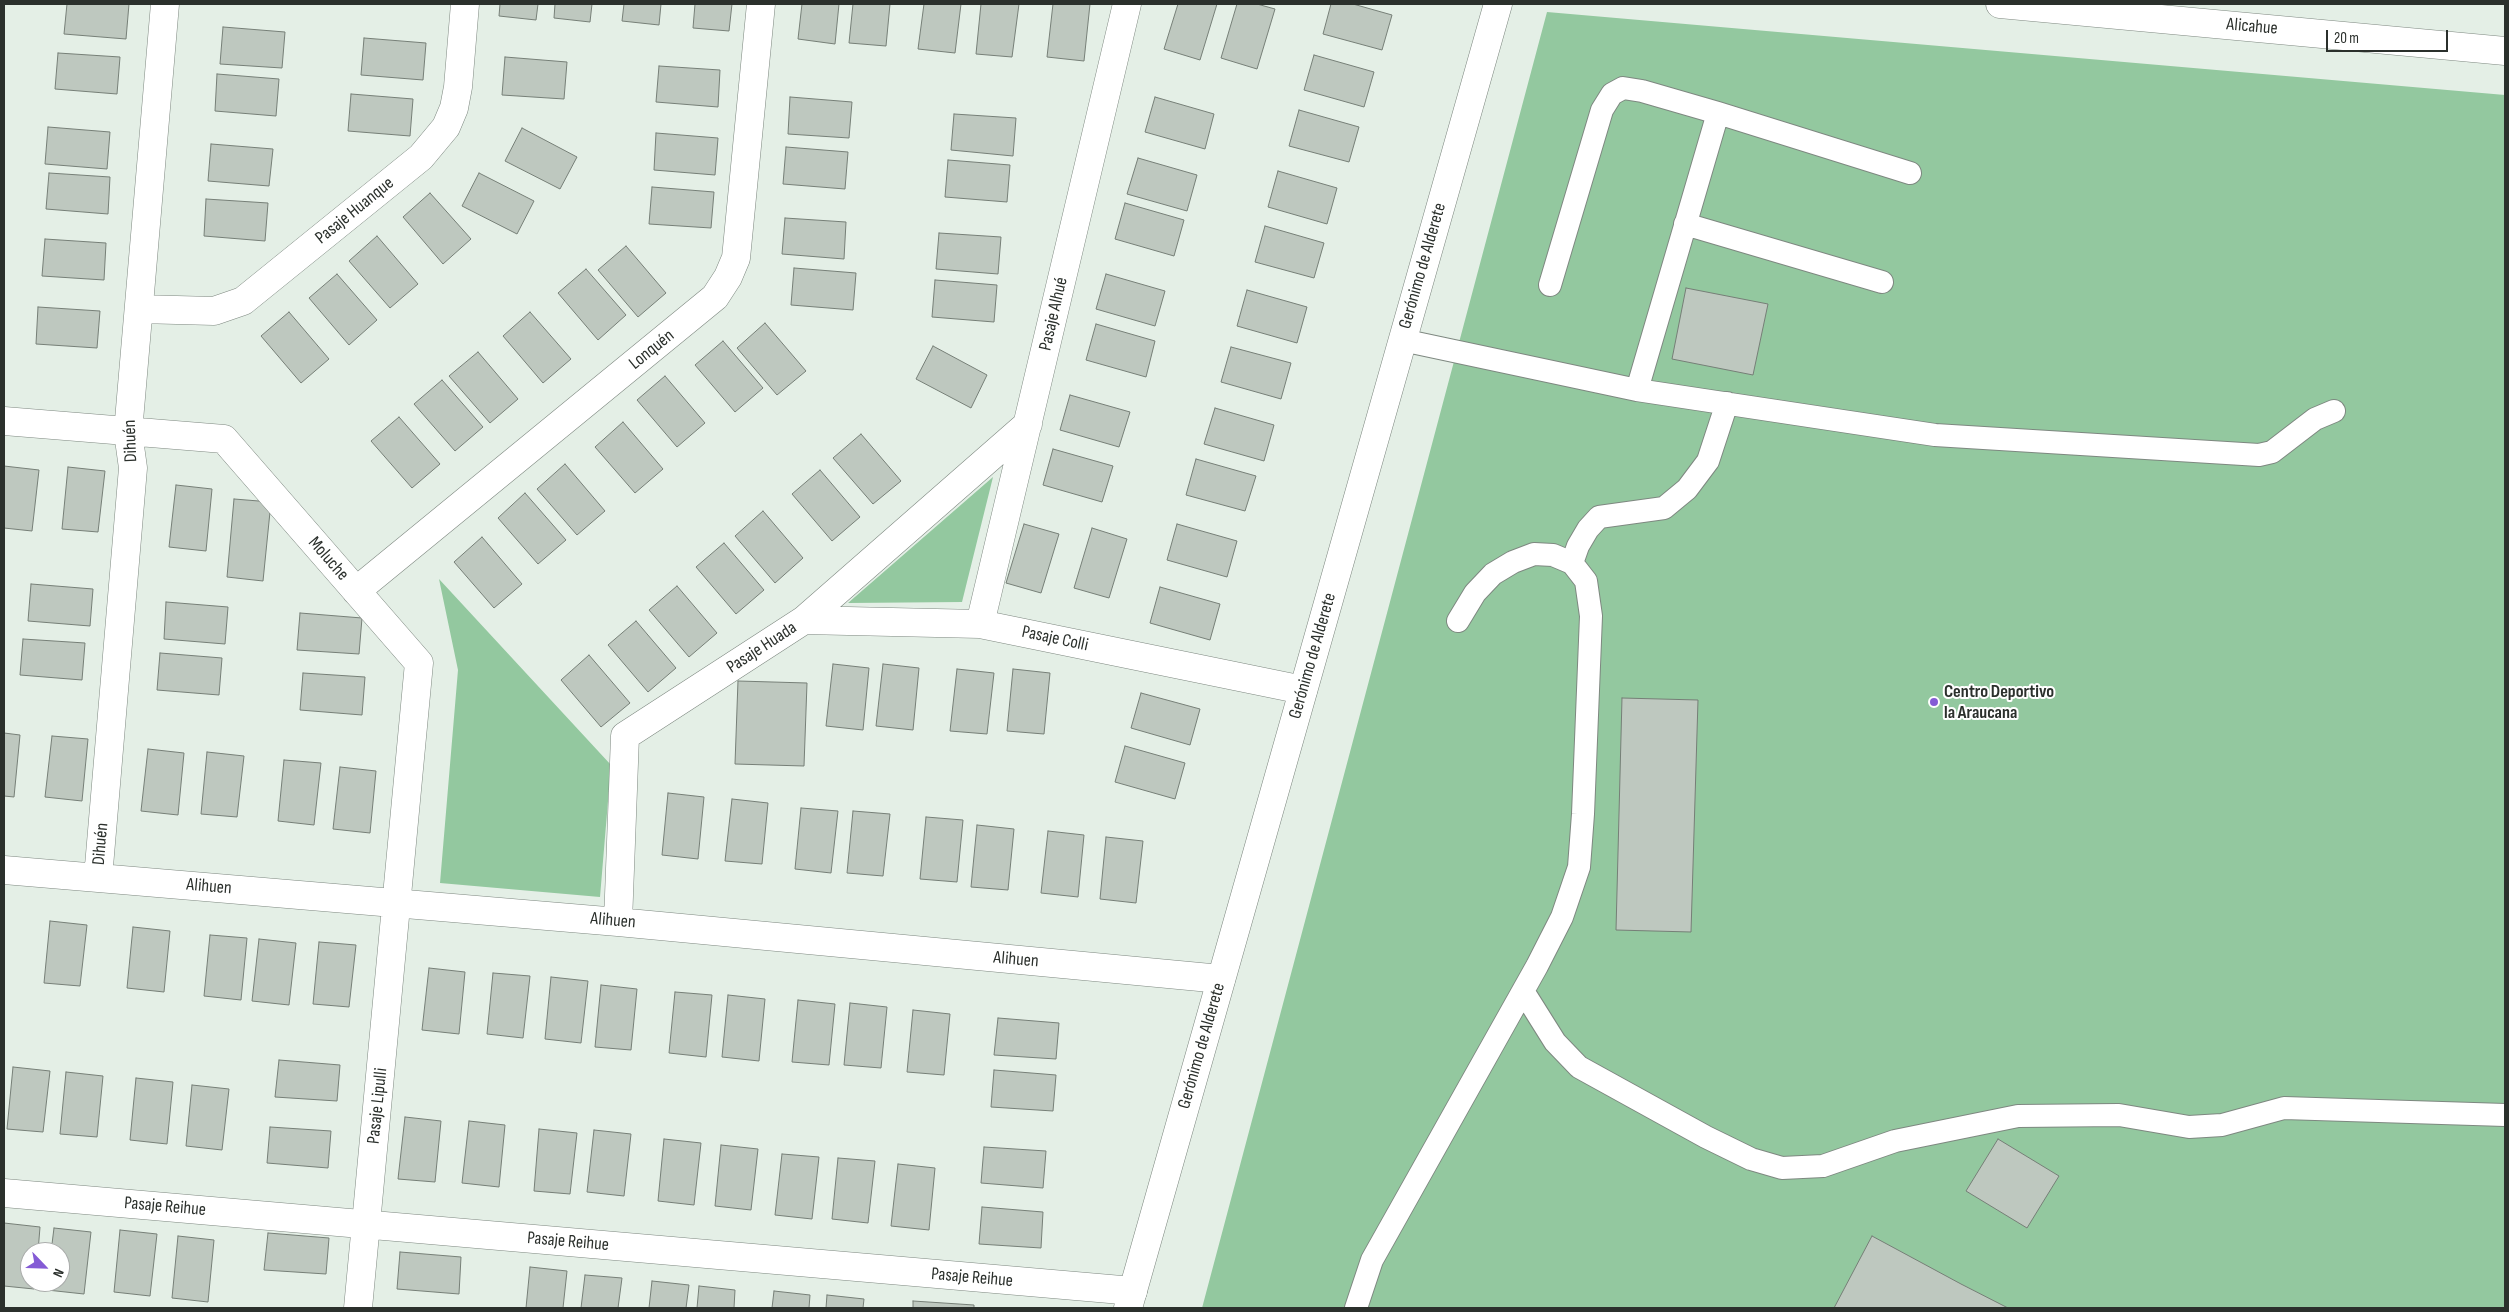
<!DOCTYPE html>
<html>
<head>
<meta charset="utf-8">
<style>
  body { margin:0 }
  #map { position:relative; width:2509px; height:1312px; overflow:hidden; background:#e4efe6; font-family:"Sofia Sans Condensed",sans-serif }
  canvas { display:block }
  .frame { position:absolute; inset:0; border:5px solid #2b302c; pointer-events:none }
  .north { position:absolute; left:20px; top:1242px; width:50px; height:50px; box-sizing:border-box; background:#fff; border:1px solid #aaacab; border-radius:50%; rotate:114deg; font-size:14px; font-weight:700; line-height:20px; text-align:center; color:#2b302c }
  .north::after { content:''; display:block; margin:auto; width:18px; height:22px; background:#845bd5; clip-path:polygon(50% 0,100% 100%,50% 72%,0 100%) }
  .scale { position:absolute; left:2326px; top:30px; width:122px; height:22px; box-sizing:border-box; border:2px solid #2b302c; border-top:0; padding-left:6px; font-size:15px; line-height:18px; white-space:nowrap; color:#2b302c; -webkit-text-stroke:4px #fff; paint-order:stroke }
</style>
</head>
<body>
<div id="map">
<canvas width="2509" height="1312"></canvas>
<div class="frame"></div>
<div class="north">N</div>
<div class="scale">20 m</div>
</div>
<script>
const c = document.querySelector('canvas').getContext('2d');
c.lineJoin = 'round';
function fill(path, color) { c.fillStyle = color; c.fill(path, 'evenodd'); }
const poly = rows => new Path2D(rows.map(r => 'M' + r).join(''));
function trace(path, color, width, dash) { c.strokeStyle = color; c.lineWidth = width; c.lineCap = dash ? 'butt' : 'round'; c.setLineDash(dash || []); c.stroke(path); }
function label(font, color, halo, rows, align = 'center') {
  c.font = font + ' "Sofia Sans Condensed",sans-serif'; c.lineWidth = 4; c.setLineDash([]); c.textBaseline = 'middle'; c.strokeStyle = halo; c.fillStyle = color; for (const [text, x, y, turn = 0] of rows) {
    c.save(); c.translate(x, y); c.rotate((+turn || 0) * Math.PI / 180); c.textAlign = isNaN(turn) ? turn : align; if (halo) c.strokeText(text, 0, 0); c.fillText(text, 0, 0); c.restore();
  }
}
const green = poly([
  [1547,12,2505,95,2505,1308,1202,1308],
  [993,477,962,602,848,603],
  [439,579,611,765,600,897,440,883,458,670]
]);
const building = poly([
  [67,4,129,4,126,39,64,34,67,4],
  [500,4,538,4,536,20,499,16,500,4],
  [555,4,592,4,590,22,554,18,555,4],
  [624,4,661,4,659,25,622,21,624,4],
  [695,4,732,4,729,31,693,28,695,4],
  [802,4,839,4,835,44,798,39,802,4],
  [853,4,890,4,886,46,849,43,853,4],
  [924,4,961,4,955,53,918,49,924,4],
  [981,4,1019,4,1012,57,976,54,981,4],
  [1053,4,1090,4,1084,61,1047,57,1053,4],
  [1178,4,1217,4,1200,60,1164,49,1178,4],
  [1237,4,1257,4,1275,9,1257,69,1221,58,1237,4],
  [1331,4,1353,4,1392,15,1382,50,1323,34,1331,4],
  [223,27,285,32,282,68,220,64,223,27],
  [364,38,426,43,423,80,361,75,364,38],
  [58,53,120,57,117,94,55,89,58,53],
  [1314,55,1374,72,1364,107,1304,90,1314,55],
  [505,57,567,62,564,99,502,95,505,57],
  [659,66,720,70,718,107,656,102,659,66],
  [217,74,279,79,276,116,215,111,217,74],
  [351,94,413,99,410,136,348,131,351,94],
  [790,97,852,102,849,138,788,134,790,97],
  [1155,97,1214,114,1205,149,1145,132,1155,97],
  [1299,110,1359,127,1349,162,1289,146,1299,110],
  [954,114,1016,118,1013,156,951,150,954,114],
  [48,127,110,132,107,169,45,164,48,127],
  [522,128,577,157,560,189,505,161,522,128],
  [656,133,718,138,715,175,654,170,656,133],
  [211,144,273,149,269,186,208,181,211,144],
  [786,147,848,152,845,189,783,184,786,147],
  [1138,158,1197,175,1187,211,1127,194,1138,158],
  [948,160,1010,165,1007,202,945,197,948,160],
  [1278,171,1337,188,1327,224,1268,207,1278,171],
  [49,173,110,177,108,214,46,209,49,173],
  [479,173,534,201,517,234,462,206,479,173],
  [652,187,714,192,711,228,649,224,652,187],
  [430,193,471,239,443,264,403,217,430,193],
  [206,199,268,203,265,241,204,236,206,199],
  [1125,203,1184,220,1174,256,1115,239,1125,203],
  [785,218,846,222,844,259,782,254,785,218],
  [1265,226,1324,243,1314,278,1255,262,1265,226],
  [939,233,1001,237,998,274,936,269,939,233],
  [377,236,418,284,390,308,349,261,377,236],
  [45,239,106,243,104,280,42,276,45,239],
  [626,246,666,293,638,317,598,270,626,246],
  [794,268,856,273,853,310,791,305,794,268],
  [586,269,626,315,598,340,558,293,586,269],
  [337,274,377,320,349,345,309,298,337,274],
  [1106,274,1165,291,1155,326,1096,309,1106,274],
  [935,280,997,285,994,322,932,317,935,280],
  [1686,288,1768,304,1753,375,1672,359,1686,288],
  [1247,290,1307,307,1297,343,1237,326,1247,290],
  [38,307,100,311,97,348,36,344,38,307],
  [289,312,329,359,301,383,261,336,289,312],
  [530,312,571,359,543,383,503,336,530,312],
  [765,323,806,371,777,395,737,348,765,323],
  [1096,324,1155,341,1146,377,1086,360,1096,324],
  [723,341,763,388,735,412,695,365,723,341],
  [933,346,987,375,971,408,916,379,933,346],
  [1231,347,1291,363,1281,399,1221,382,1231,347],
  [478,352,518,399,490,423,449,376,478,352],
  [665,376,705,423,677,447,637,400,665,376],
  [442,380,483,427,455,451,414,404,442,380],
  [1070,395,1130,412,1119,447,1060,430,1070,395],
  [1215,408,1274,425,1264,461,1204,444,1215,408],
  [399,417,440,464,412,488,371,441,399,417],
  [623,422,663,469,635,493,595,447,623,422],
  [861,434,901,481,873,504,833,458,861,434],
  [1053,449,1113,466,1102,502,1043,485,1053,449],
  [1196,459,1256,476,1245,511,1186,495,1196,459],
  [565,464,605,511,577,535,537,489,565,464],
  [4,466,39,470,32,531,4,528,4,466],
  [68,467,105,471,98,532,62,529,68,467],
  [820,470,860,517,832,541,792,494,820,470],
  [176,485,212,489,206,551,169,547,176,485],
  [525,493,566,540,538,564,498,518,525,493],
  [234,499,271,502,263,581,227,577,234,499],
  [763,511,803,558,775,583,735,536,763,511],
  [1024,524,1059,534,1041,593,1006,583,1024,524],
  [1177,524,1237,541,1227,577,1167,560,1177,524],
  [1092,528,1127,539,1109,598,1074,588,1092,528],
  [482,537,522,584,494,608,454,562,482,537],
  [724,543,764,590,736,614,696,567,724,543],
  [31,584,93,589,90,626,28,621,31,584],
  [677,586,717,633,689,657,649,610,677,586],
  [1160,587,1220,604,1210,640,1150,623,1160,587],
  [166,602,228,607,225,644,164,639,166,602],
  [300,613,362,618,359,654,297,650,300,613],
  [636,621,676,668,648,692,608,645,636,621],
  [23,639,85,643,82,680,20,675,23,639],
  [160,653,222,658,219,695,157,690,160,653],
  [589,655,630,703,601,727,561,680,589,655],
  [833,664,869,668,863,730,826,726,833,664],
  [883,664,919,668,913,730,876,726,883,664],
  [957,669,994,673,987,734,950,731,957,669],
  [1013,669,1050,673,1044,734,1007,731,1013,669],
  [303,673,365,677,362,715,300,710,303,673],
  [738,681,807,683,804,766,735,764,738,681],
  [1141,693,1200,709,1190,745,1131,728,1141,693],
  [1622,698,1698,700,1691,932,1616,930,1622,698],
  [4,733,20,735,14,797,4,796,4,733],
  [52,736,88,739,82,801,45,797,52,736],
  [1125,746,1185,763,1175,799,1115,782,1125,746],
  [148,749,184,753,178,815,141,811,148,749],
  [207,752,244,756,237,817,201,814,207,752],
  [284,760,321,763,314,825,278,821,284,760],
  [340,767,376,771,370,833,333,829,340,767],
  [668,793,704,797,698,859,662,855,668,793],
  [732,799,768,803,762,864,725,861,732,799],
  [801,808,838,811,831,873,795,869,801,808],
  [853,811,890,814,883,876,847,873,853,811],
  [926,817,963,820,957,882,920,879,926,817],
  [977,825,1014,829,1008,890,971,887,977,825],
  [1048,831,1084,835,1078,897,1041,893,1048,831],
  [1106,837,1143,841,1136,903,1100,899,1106,837],
  [50,921,87,925,80,986,44,983,50,921],
  [133,927,170,931,164,992,127,988,133,927],
  [210,935,247,938,241,1000,204,996,210,935],
  [259,939,296,943,289,1005,252,1001,259,939],
  [319,942,356,945,349,1007,313,1004,319,942],
  [429,968,465,972,459,1034,422,1030,429,968],
  [493,973,530,976,523,1038,487,1034,493,973],
  [551,977,588,981,581,1043,545,1039,551,977],
  [601,985,637,989,631,1050,595,1047,601,985],
  [675,992,712,995,706,1057,669,1053,675,992],
  [728,995,765,999,759,1061,722,1057,728,995],
  [798,1000,835,1004,829,1065,792,1062,798,1000],
  [850,1003,887,1007,881,1068,844,1065,850,1003],
  [913,1010,950,1014,944,1075,907,1072,913,1010],
  [998,1018,1059,1023,1056,1059,994,1055,998,1018],
  [279,1060,340,1065,337,1101,275,1097,279,1060],
  [13,1067,50,1071,43,1132,7,1129,13,1067],
  [994,1070,1056,1075,1053,1111,991,1107,994,1070],
  [66,1072,103,1076,97,1137,60,1134,66,1072],
  [136,1078,173,1082,167,1144,130,1140,136,1078],
  [192,1085,229,1089,222,1150,186,1146,192,1085],
  [405,1117,441,1121,435,1182,398,1179,405,1117],
  [469,1121,505,1125,499,1187,462,1183,469,1121],
  [270,1127,331,1131,328,1168,267,1163,270,1127],
  [539,1129,577,1133,570,1194,534,1191,539,1129],
  [594,1130,631,1134,624,1196,587,1192,594,1130],
  [664,1139,701,1143,694,1205,658,1201,664,1139],
  [1998,1139,2059,1176,2027,1228,1966,1191,1998,1139],
  [721,1145,758,1149,751,1210,715,1206,721,1145],
  [984,1147,1046,1151,1043,1188,981,1183,984,1147],
  [782,1154,819,1157,812,1219,775,1215,782,1154],
  [838,1158,875,1161,868,1223,832,1219,838,1158],
  [898,1164,935,1168,929,1230,891,1226,898,1164],
  [982,1207,1043,1212,1041,1248,979,1244,982,1207],
  [4,1223,40,1227,38,1252,30,1252,30,1282,35,1282,34,1289,4,1286,4,1223],
  [54,1228,91,1232,84,1294,47,1290,48,1282,60,1282,60,1252,51,1252,54,1228],
  [120,1230,157,1234,150,1296,114,1292,120,1230],
  [268,1233,329,1238,326,1274,264,1270,268,1233],
  [178,1236,214,1240,208,1302,172,1298,178,1236],
  [1872,1236,1961,1284,2008,1308,1834,1308,1872,1236],
  [400,1252,461,1257,459,1294,397,1289,400,1252],
  [530,1267,567,1271,563,1308,526,1308,530,1267],
  [585,1275,622,1278,618,1308,581,1308,585,1275],
  [652,1281,689,1285,686,1308,649,1308,652,1281],
  [699,1286,735,1290,734,1308,697,1308,699,1286],
  [774,1291,810,1295,809,1308,772,1308,774,1291],
  [827,1295,864,1299,863,1308,826,1308,827,1295],
  [913,1301,974,1305,974,1308,913,1308,913,1301]
]);
const lane = poly([
  [1685,224,1882,282],
  [1550,285,1602,110,1612,94,1623,88,1642,91,1718,113,1910,173],
  [1402,340,1637,390,1935,435,2259,455,2272,452,2315,419,2334,411],
  [1637,390,1718,113],
  [1572,563,1578,546,1588,529,1599,517,1664,508,1687,489,1708,461,1727,403],
  [1523,991,1555,1042,1579,1067,1706,1137,1751,1159,1782,1168,1823,1166,1895,1141,2018,1116,2119,1115,2189,1127,2222,1125,2284,1108,2505,1115],
  [1356,1308,1372,1260,1537,966,1562,917,1579,867,1583,814,1591,616,1586,581,1572,563,1553,555,1534,554,1513,562,1493,574,1475,593,1458,621]
]);
const street = poly([
  [2000,4,2505,51],
  [139,309,214,311,243,301,421,157,446,127,454,108,458,87,465,4],
  [4,421,224,439,419,663,358,1308],
  [356,591,715,297,728,277,736,258,761,4],
  [804,620,980,624,1303,690],
  [980,624,1127,4],
  [4,870,618,922,1221,979],
  [98,878,133,468,128,432,165,4],
  [618,922,625,736,804,620,1028,424],
  [4,1193,1133,1291]
]);
const secondary = poly([
  [1128,1308,1498,4]
]);
const markers = [
  [1934,702,5,"#845bd5"]
];
const streetNames = [
  ["Alicahue",2252,27,5],
  ["Pasaje Huanque",355,211,-39],
  ["Gerónimo de Alderete",1423,266,-74],
  ["Pasaje Alhué",1054,314,-77],
  ["Lonquén",652,350,-39],
  ["Dihuén",131,441,-92],
  ["Moluche",328,559,49],
  ["Pasaje Colli",1055,639,12],
  ["Pasaje Huada",762,648,-33],
  ["Gerónimo de Alderete",1313,656,-74],
  ["Dihuén",101,844,-85],
  ["Alihuen",209,887,5],
  ["Alihuen",613,921,5],
  ["Alihuen",1016,960,5],
  ["Gerónimo de Alderete",1202,1046,-74],
  ["Pasaje Lipulli",378,1106,-84],
  ["Pasaje Reihue",165,1207,5],
  ["Pasaje Reihue",568,1242,5],
  ["Pasaje Reihue",972,1278,5]
];
const poiNames = [
  ["Centro Deportivo",1944,692],
  ["la Araucana",1944,713]
];
fill(green, '#93c89f');
fill(building, '#bec8bf');
trace(building, '#767f77', 1);
trace(lane, '#7e8880', 24);
trace(street, '#7e8880', 29);
trace(secondary, '#7e8880', 29);
trace(lane, '#fff', 22);
trace(street, '#fff', 28);
trace(secondary, '#fff', 28);
for (const [x, y, r, color] of markers) { const dot = new Path2D(); dot.arc(x, y, r, 0, 2 * Math.PI); c.fillStyle = color; c.fill(dot); trace(dot, '#fff', 2); }
label('18px', '#2b302c', '#fff', streetNames);
label('bold 18px', '#2b302c', '#fff', poiNames, 'left');
</script>
</body>
</html>
